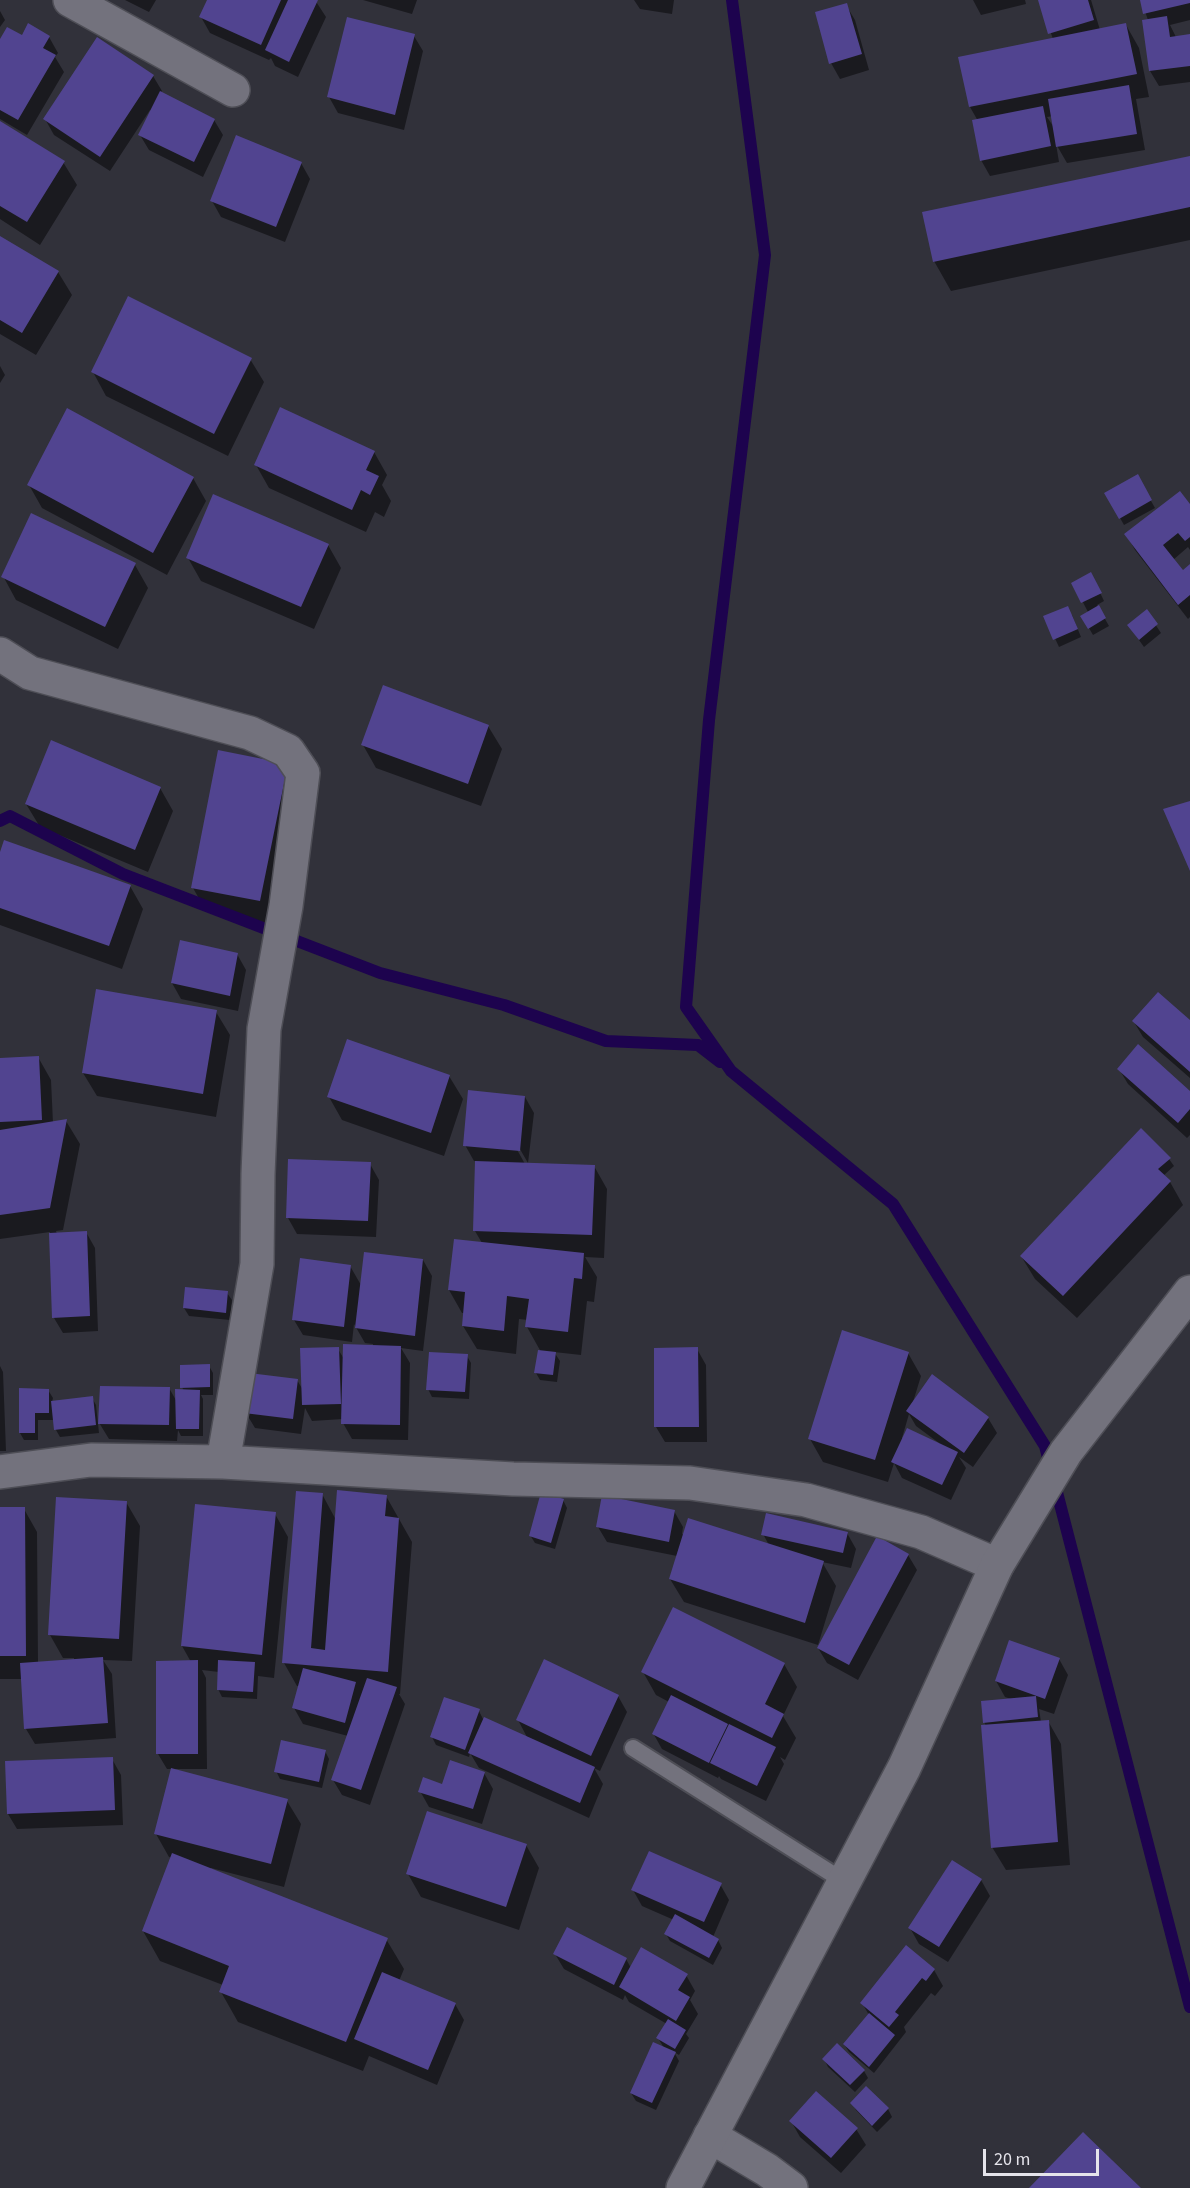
<!DOCTYPE html>
<html>
<head>
<meta charset="utf-8">
<style>
  body { margin:0 }
  #map { position:relative; width:1190px; height:2188px; overflow:hidden; background:#31313a; font-family:"Source Sans 3",sans-serif }
  canvas { display:block }
  .scale { position:absolute; left:983px; top:2149px; width:116px; height:27px; box-sizing:border-box; border:3px solid #e5e4eb; border-top:0; padding-left:8px; font-size:18px; line-height:21px; white-space:nowrap; color:#e5e4eb; -webkit-text-stroke:4px #31313a; paint-order:stroke }
</style>
</head>
<body>
<div id="map">
<canvas width="1190" height="2188"></canvas>
<div class="scale">20 m</div>
</div>
<script>
const c = document.querySelector('canvas').getContext('2d');
c.lineJoin = 'round';
function fill(path, color) { c.fillStyle = color; c.fill(path, 'evenodd'); }
const poly = rows => new Path2D(rows.map(r => 'M' + r).join(''));
function trace(path, color, width, dash) { c.strokeStyle = color; c.lineWidth = width; c.lineCap = dash ? 'butt' : 'round'; c.setLineDash(dash || []); c.stroke(path); }
const shadow = poly([
  [125,0,156,0,149,12],
  [209,0,315,0,326,17,298,77,275,66,271,58,269,60,210,33,201,17],
  [363,0,417,0,412,14],
  [634,0,674,0,672,14,640,9],
  [973,0,1025,0,1026,4,981,15],
  [1039,0,1091,0,1100,30,1126,25,1139,48,1149,97,1136,99,1145,150,1067,163,1056,144,1059,162,990,176,981,160,978,121,970,107,1053,39],
  [1053,116,1055,129,1047,117],
  [1141,0,1190,0,1190,20,1170,25,1176,37,1190,35,1190,82,1159,86,1150,71,1148,20],
  [846,5,855,20,869,70,840,79,831,63],
  [0,11,5,20,0,27],
  [414,36,423,51,404,130,338,113,329,97],
  [22,37,49,37,58,53,55,57,64,72,27,135,0,119,0,42],
  [153,76,162,91,160,93,214,120,223,135,203,177,149,150,140,135,151,111,150,110,110,171,54,135,45,119],
  [0,123,63,162,77,185,40,245,0,219],
  [1190,157,1190,240,951,291,934,261],
  [301,163,310,179,285,242,221,217,212,201],
  [0,237,58,272,72,295,36,355,0,334],
  [250,359,264,382,228,456,106,396,93,372],
  [0,366,5,375,0,383],
  [374,452,387,475,382,485,391,501,384,517,375,512,366,532,269,488,256,465],
  [1137,476,1155,508,1124,525,1106,493],
  [193,478,206,501,167,575,42,508,29,485],
  [1190,506,1190,550,1188,547,1173,560,1183,572,1190,566,1190,617,1188,619,1135,550,1126,534],
  [328,545,341,568,314,629,201,581,188,558],
  [135,565,148,588,118,649,16,600,3,576],
  [1095,582,1104,601,1097,605,1109,626,1093,635,1082,616,1088,612,1073,583],
  [1147,612,1161,633,1144,647,1129,626],
  [1072,615,1081,637,1059,647,1045,617],
  [488,726,502,749,481,806,376,768,363,745],
  [287,765,300,788,273,924,206,911,193,888],
  [160,788,173,811,148,872,40,827,26,804],
  [0,857,130,886,143,909,122,969,0,925],
  [237,954,246,970,238,1011,181,999,172,983],
  [216,1012,230,1035,216,1117,97,1096,83,1073],
  [1134,1022,1190,1022,1190,1078,1143,1037],
  [38,1057,51,1080,53,1123,66,1121,80,1144,63,1230,56,1231,57,1234,86,1232,95,1248,98,1331,63,1333,54,1318,50,1232,0,1239,0,1059],
  [1119,1069,1190,1093,1190,1135,1187,1138,1128,1084],
  [449,1076,463,1099,444,1156,342,1120,329,1097],
  [525,1097,534,1113,528,1163,517,1144,515,1146,525,1164,594,1166,607,1189,604,1258,585,1257,597,1277,594,1302,587,1301,581,1355,554,1352,560,1361,557,1382,540,1380,536,1373,541,1352,527,1327,528,1320,519,1319,516,1354,477,1349,463,1326,464,1313,462,1313,449,1290,482,1243,475,1231,477,1161,474,1161,465,1145],
  [1169,1159,1174,1166,1163,1176,1170,1182,1183,1205,1077,1318,1035,1279,1021,1256],
  [289,1160,370,1164,379,1180,376,1237,297,1234,288,1218],
  [423,1260,432,1276,423,1351,401,1348,410,1363,408,1440,352,1439,343,1423,343,1419,312,1421,305,1408,301,1434,255,1428,246,1413,297,1380,303,1390,338,1349,344,1359,373,1347,373,1344,365,1343,354,1324,352,1342,303,1335,294,1320,350,1266,361,1285],
  [227,1293,232,1300,230,1320,189,1316,184,1308],
  [697,1349,706,1365,707,1442,665,1442,656,1427],
  [908,1353,921,1376,913,1402,988,1418,997,1433,973,1467,959,1457,966,1468,951,1500,902,1478,894,1463,888,1482,823,1462,810,1439],
  [909,1414,916,1426,939,1443,939,1444,902,1438],
  [467,1356,471,1363,469,1399,432,1397,428,1389],
  [0,1366,3,1372,6,1451,0,1451],
  [209,1366,213,1373,213,1395,201,1395,203,1399,203,1436,181,1436,178,1430,177,1441,109,1439,98,1421,169,1388,177,1402,184,1391,182,1387],
  [48,1390,53,1398,52,1402,92,1398,96,1405,99,1433,60,1437,56,1430,55,1420,38,1420,38,1440,24,1440,20,1433],
  [322,1494,336,1520,386,1496,412,1542,400,1694,399,1694,405,1704,370,1805,342,1795,333,1780,348,1736,303,1724,294,1708,300,1686,297,1686,284,1663],
  [563,1500,567,1508,555,1549,535,1543,530,1535],
  [126,1502,140,1526,132,1661,103,1660,112,1674,116,1738,35,1744,26,1729,22,1679,0,1679,0,1509,24,1509,37,1532,38,1663,74,1660,74,1658,63,1658,50,1635],
  [674,1511,683,1527,682,1534,684,1535,769,1545,763,1534,847,1533,856,1549,851,1568,822,1562,836,1586,818,1645,684,1602,670,1579,677,1556,607,1542,598,1527],
  [275,1514,288,1537,274,1678,258,1676,257,1699,222,1697,218,1689,219,1672,202,1670,206,1678,207,1769,173,1769,287,1801,301,1824,284,1887,211,1868,210,1870,386,1939,404,1969,399,1981,455,2004,464,2020,437,2085,369,2056,363,2071,238,2022,221,1992,223,1985,160,1961,143,1931,172,1858,169,1857,156,1834,173,1769,167,1769,158,1754,191,1662,182,1646],
  [908,1555,917,1570,858,1680,827,1663,818,1648],
  [1059,1659,1068,1675,1054,1714,1039,1709,1041,1722,1048,1721,1061,1744,1070,1865,1006,1870,992,1847,986,1726,984,1722,1014,1700,1005,1697,996,1681],
  [784,1664,797,1687,783,1716,796,1738,785,1760,780,1757,784,1764,766,1801,721,1779,719,1776,718,1778,662,1749,653,1733,669,1702,656,1695,643,1672],
  [618,1696,627,1712,600,1771,594,1768,603,1784,589,1818,479,1768,470,1753,469,1757,436,1745,432,1737,479,1711,484,1721,528,1739,518,1720],
  [325,1751,329,1759,322,1788,280,1779,276,1771],
  [112,1759,121,1775,123,1825,17,1829,8,1814],
  [484,1773,493,1789,482,1824,429,1807,420,1791],
  [526,1845,539,1868,519,1930,421,1897,408,1874],
  [953,1862,981,1880,990,1896,948,1962,919,1944,910,1928],
  [720,1884,729,1900,713,1937,718,1940,722,1948,713,1965,670,1941,666,1934,674,1920,642,1906,633,1890],
  [906,1947,934,1970,943,1986,935,1996,931,1993,904,2027,906,2032,874,2073,849,2052,844,2044,869,2015,862,2003],
  [555,1954,626,1959,631,1968,686,1975,695,1991,690,2000,698,2014,686,2034,689,2038,679,2055,674,2052,679,2061,656,2110,636,2101,631,2093,664,2048,658,2038,667,2024,629,2002,625,1995,623,2000,564,1969],
  [824,2059,864,2071,868,2078,855,2092,828,2067],
  [866,2088,888,2109,892,2117,877,2132,856,2110,852,2103],
  [791,2121,856,2129,866,2145,841,2173,800,2137]
]);
const stream = poly([
  [732,0,765,255,709,720,686,1007,731,1071,893,1204,1045,1446,1190,2007],
  [0,821,10,816,123,874,380,973,504,1005,606,1041,698,1045,720,1062]
]);
const building = poly([
  [207,0,281,0,261,45,199,17],
  [288,0,318,0,289,62,265,50],
  [1038,0,1088,0,1094,20,1048,34],
  [1140,0,1190,0,1190,3,1143,14],
  [847,3,862,54,829,64,815,12],
  [1167,16,1170,37,1190,34,1190,66,1149,71,1142,20],
  [347,17,415,34,395,115,327,97],
  [28,23,50,36,43,48,56,55,18,120,0,110,0,39,7,27,22,35],
  [1126,23,1137,74,969,107,958,57],
  [97,37,154,75,100,157,43,119],
  [1129,85,1137,134,1056,147,1048,99],
  [160,91,215,119,194,162,138,135],
  [1043,106,1051,146,980,161,972,120],
  [0,121,65,161,27,222,0,206],
  [236,135,302,162,276,227,210,201],
  [1190,156,1190,207,933,262,922,212],
  [0,236,59,271,22,333,0,320],
  [128,296,252,358,214,434,91,372],
  [280,407,375,451,366,470,379,476,370,495,361,490,352,510,254,465],
  [67,408,194,477,153,553,27,485],
  [1138,474,1152,500,1119,519,1104,493],
  [1180,491,1190,504,1190,537,1185,541,1178,533,1163,545,1183,570,1190,564,1190,595,1178,605,1124,534],
  [213,494,329,544,301,607,186,558],
  [31,513,136,563,105,627,1,577],
  [1091,572,1102,593,1081,603,1071,583],
  [1099,605,1106,618,1088,629,1080,616],
  [1068,606,1078,629,1053,640,1043,616],
  [1147,609,1158,624,1139,640,1127,625],
  [383,685,489,725,468,784,361,745],
  [51,740,161,787,135,850,25,804],
  [218,750,288,764,260,901,191,888],
  [1190,801,1190,871,1163,809],
  [4,840,131,885,109,946,0,908,0,852],
  [180,940,238,953,230,996,171,983],
  [96,989,217,1010,203,1094,82,1073],
  [1158,992,1190,1020,1190,1072,1132,1021],
  [347,1039,450,1075,431,1133,327,1097],
  [1138,1044,1190,1091,1190,1109,1178,1123,1117,1069],
  [39,1056,42,1120,0,1122,0,1058],
  [468,1090,525,1096,520,1151,463,1146],
  [67,1119,50,1208,0,1215,0,1130],
  [1141,1128,1171,1158,1158,1169,1171,1181,1063,1296,1020,1256],
  [288,1159,371,1162,368,1221,286,1218],
  [475,1161,595,1165,592,1235,473,1231],
  [87,1231,90,1316,52,1318,49,1233],
  [454,1239,584,1253,582,1279,574,1278,568,1332,525,1327,529,1299,507,1296,504,1331,462,1326,465,1292,448,1290],
  [364,1252,423,1259,415,1336,355,1328],
  [300,1258,351,1265,344,1327,292,1320],
  [185,1287,228,1291,226,1313,183,1308],
  [842,1330,909,1352,875,1460,808,1439],
  [343,1344,401,1346,400,1425,341,1424],
  [339,1347,341,1404,302,1405,300,1348],
  [698,1347,699,1427,654,1427,654,1348],
  [538,1350,556,1352,553,1375,534,1373],
  [429,1352,468,1354,465,1392,426,1390],
  [210,1364,210,1387,180,1388,180,1365],
  [249,1373,298,1379,293,1419,244,1413],
  [932,1374,989,1417,964,1453,906,1411],
  [100,1386,170,1387,169,1425,98,1424],
  [19,1388,49,1389,49,1413,35,1413,35,1433,19,1433],
  [175,1389,200,1390,199,1429,176,1429],
  [93,1396,96,1425,54,1430,51,1401],
  [907,1428,958,1452,942,1485,891,1462],
  [337,1490,387,1495,385,1516,399,1518,388,1672,282,1663,296,1491,323,1493,311,1648,325,1650],
  [541,1492,564,1499,551,1543,529,1536],
  [602,1495,675,1510,669,1542,596,1527],
  [56,1497,127,1501,119,1639,48,1635],
  [195,1504,276,1512,262,1655,181,1646],
  [0,1507,25,1507,26,1656,0,1656],
  [766,1513,848,1532,843,1553,761,1535],
  [688,1518,824,1561,805,1623,669,1579],
  [877,1536,909,1554,849,1665,817,1648],
  [673,1607,785,1663,765,1704,784,1714,772,1738,641,1672],
  [1009,1640,1060,1658,1045,1699,995,1681],
  [103,1657,108,1723,24,1729,20,1663],
  [544,1659,619,1695,591,1756,516,1720],
  [198,1660,198,1754,156,1754,156,1661],
  [218,1660,255,1662,253,1692,217,1690],
  [303,1668,356,1682,345,1723,292,1708],
  [367,1678,397,1687,361,1790,331,1780],
  [671,1695,728,1724,709,1763,652,1734],
  [1036,1696,1038,1717,983,1723,981,1701],
  [444,1697,480,1709,465,1750,430,1737],
  [484,1717,595,1767,580,1803,468,1753],
  [1049,1720,1058,1842,991,1848,981,1725],
  [729,1724,776,1747,757,1786,710,1763],
  [281,1740,326,1750,319,1782,274,1772],
  [113,1757,115,1810,7,1814,5,1761],
  [450,1760,485,1772,473,1809,418,1792,423,1777,442,1784],
  [171,1768,288,1799,271,1864,154,1834],
  [427,1811,527,1844,506,1907,406,1874],
  [649,1851,722,1883,704,1922,631,1890],
  [172,1853,388,1938,346,2042,219,1992,229,1966,142,1931],
  [952,1860,982,1879,939,1947,908,1928],
  [675,1914,719,1939,709,1958,664,1934],
  [567,1927,627,1958,614,1985,553,1954],
  [906,1945,935,1969,926,1981,922,1978,895,2012,899,2015,889,2027,860,2003],
  [641,1947,688,1974,678,1990,690,1997,676,2021,619,1987],
  [382,1972,456,2003,428,2070,354,2039],
  [869,2013,895,2035,869,2067,843,2044],
  [668,2019,686,2030,675,2049,656,2038],
  [653,2042,676,2052,652,2103,630,2093],
  [837,2043,865,2070,850,2085,822,2059],
  [866,2086,889,2108,872,2126,850,2103],
  [816,2091,858,2128,831,2158,789,2121],
  [1083,2132,1141,2188,1029,2188]
]);
const service = poly([
  [633,1748,845,1882]
]);
const minor = poly([
  [70,0,233,90],
  [0,654,30,673,250,733,288,751,303,773,286,906,264,1029,258,1174,257,1264,223,1462],
  [0,1472,91,1460,223,1462,513,1479,690,1483,806,1500,921,1532,997,1565],
  [710,2136,767,2170,791,2188]
]);
const secondary = poly([
  [683,2188,904,1768,997,1565,1066,1452,1190,1292]
]);
fill(shadow, '#0007');
trace(stream, '#1d034e', 12);
fill(building, '#514490');
trace(service, '#4e4e56', 20);
trace(minor, '#4e4e56', 36);
trace(secondary, '#4e4e56', 36);
trace(service, '#73727d', 16);
trace(minor, '#73727d', 33);
trace(secondary, '#73727d', 33);
</script>
</body>
</html>
